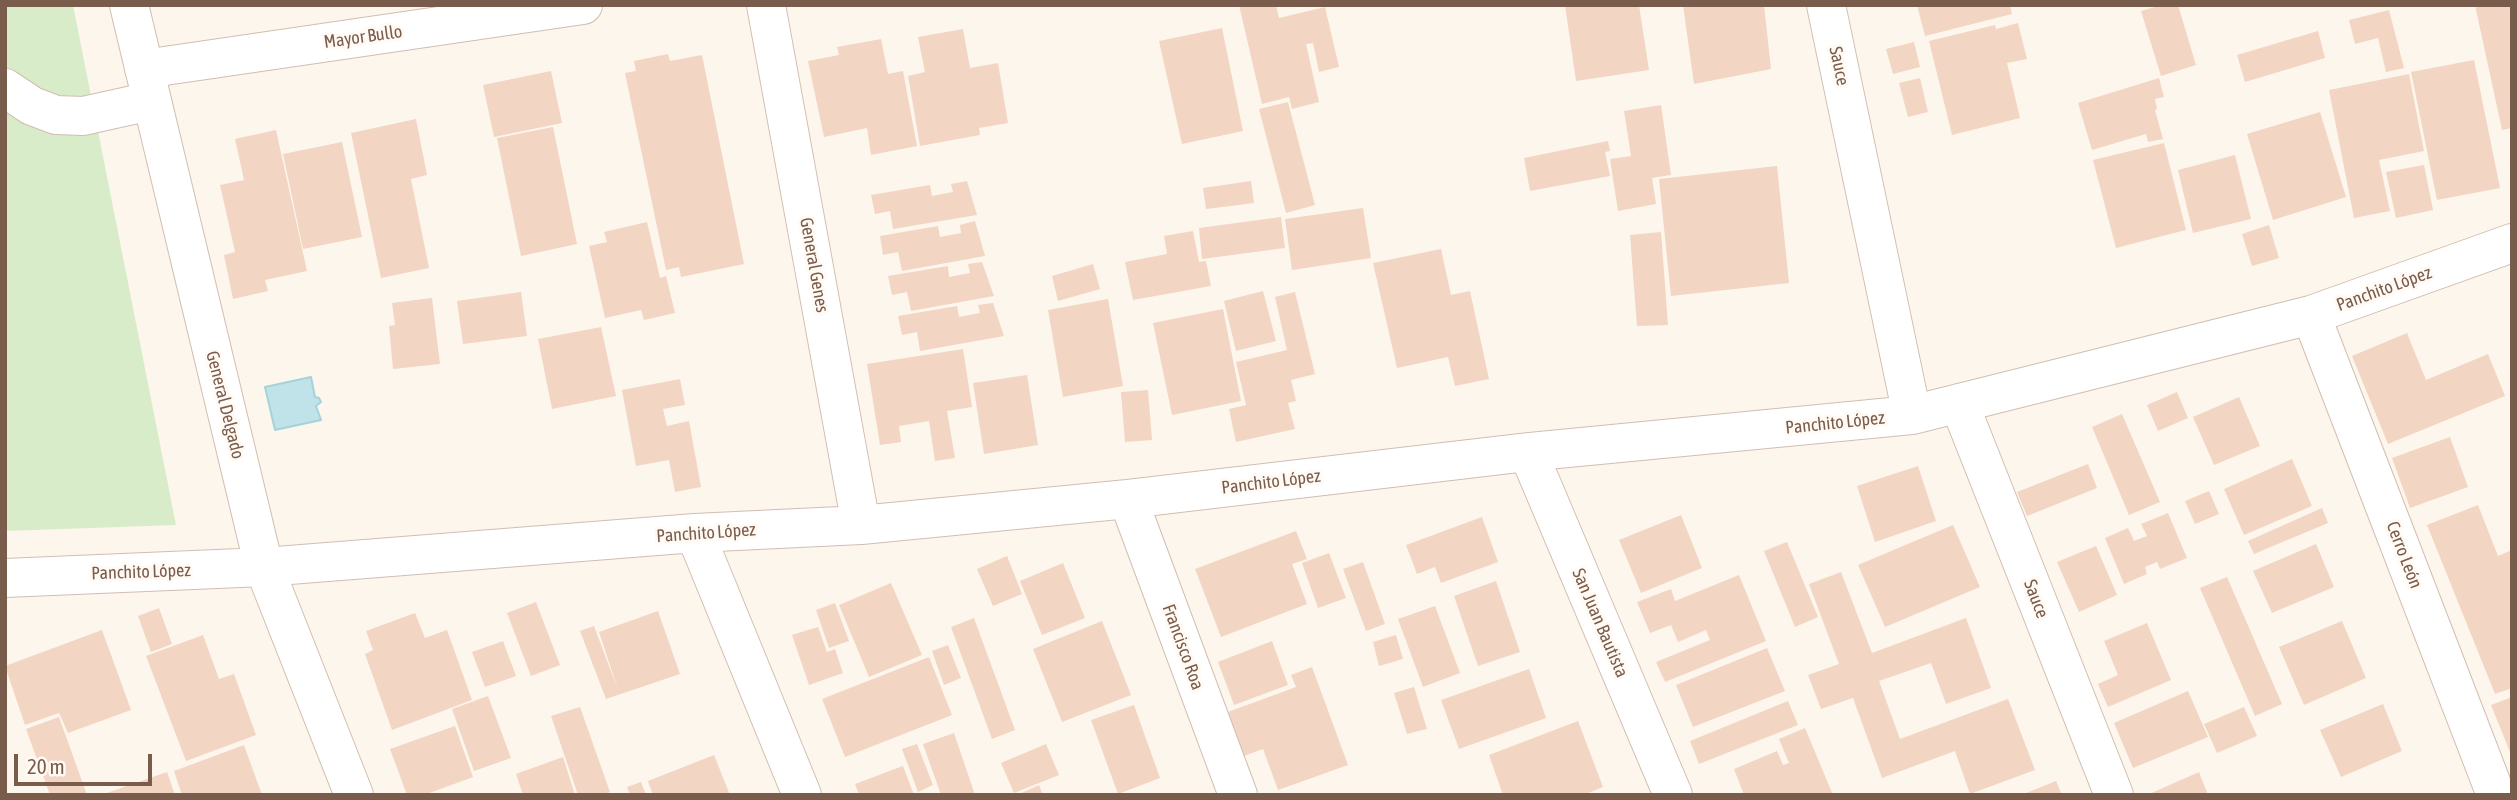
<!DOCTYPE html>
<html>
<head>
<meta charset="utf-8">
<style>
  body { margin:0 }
  #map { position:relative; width:2517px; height:800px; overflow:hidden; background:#fdf6ec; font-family:"Asap Condensed",sans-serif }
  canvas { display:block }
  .frame { position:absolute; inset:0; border:7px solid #7a5c4d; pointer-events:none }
  .scale { position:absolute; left:14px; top:754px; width:138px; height:32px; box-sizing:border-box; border:4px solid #7a5c4d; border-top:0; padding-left:9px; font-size:21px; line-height:24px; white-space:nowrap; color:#7a5c4d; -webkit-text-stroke:5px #fffaf3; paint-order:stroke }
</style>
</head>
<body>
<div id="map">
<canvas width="2517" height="800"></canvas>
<div class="frame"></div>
<div class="scale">20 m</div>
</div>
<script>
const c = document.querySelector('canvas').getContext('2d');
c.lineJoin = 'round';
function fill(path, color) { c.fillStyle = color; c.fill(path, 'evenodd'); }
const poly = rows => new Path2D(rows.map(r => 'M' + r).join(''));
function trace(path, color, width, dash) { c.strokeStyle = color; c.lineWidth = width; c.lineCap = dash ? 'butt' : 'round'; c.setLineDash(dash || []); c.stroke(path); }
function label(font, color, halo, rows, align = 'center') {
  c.font = font + ' "Asap Condensed",sans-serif'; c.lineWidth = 6; c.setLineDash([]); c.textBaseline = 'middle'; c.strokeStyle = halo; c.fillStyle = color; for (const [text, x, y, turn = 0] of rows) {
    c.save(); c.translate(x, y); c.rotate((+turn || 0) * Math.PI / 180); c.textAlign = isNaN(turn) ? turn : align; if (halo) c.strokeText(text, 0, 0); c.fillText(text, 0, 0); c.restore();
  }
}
const green = poly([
  [5,5,73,5,176,525,5,531]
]);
const water = poly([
  [311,377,315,397,319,398,321,402,316,406,321,420,275,430,265,387,311,377]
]);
const building = poly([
  [1239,5,1276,5,1279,18,1325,7,1339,67,1319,72,1313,43,1306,44,1319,102,1292,109,1289,97,1262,104],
  [1565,5,1639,5,1649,70,1576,81],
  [1683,5,1764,5,1771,69,1694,84],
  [1917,5,2010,5,2012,14,1925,36],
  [2162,5,2178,5,2196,65,2161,76,2141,11],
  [2475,5,2512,5,2512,128,2502,130],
  [2389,10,2404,68,2386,72,2378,38,2355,44,2349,20],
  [2018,23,2027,59,2007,63,2020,118,1952,135,1929,41,1995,25,1996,29],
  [1222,28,1243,131,1182,144,1159,41],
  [963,29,970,68,998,63,1008,123,979,128,980,135,920,146,908,76,925,72,918,37],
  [2318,31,2325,58,2245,82,2237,55],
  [881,39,888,74,903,71,917,146,871,155,867,128,824,137,808,61,839,55,837,47],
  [1914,42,1920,67,1893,74,1886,49],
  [668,54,670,61,702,55,744,264,681,277,679,267,666,270,625,73,636,71,634,61],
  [2474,60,2500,188,2437,200,2411,72],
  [551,71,562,123,494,137,483,85],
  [2409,74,2424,151,2379,160,2390,211,2354,218,2329,90],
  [1920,78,1928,112,1908,117,1899,83],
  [2159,78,2164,97,2155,99,2157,109,2155,110,2163,139,2148,142,2146,134,2092,150,2078,103],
  [1288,102,1315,205,1286,213,1259,109],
  [1661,105,1671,175,1652,178,1656,204,1618,211,1610,159,1631,156,1624,111],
  [2320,112,2346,197,2273,220,2247,134],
  [416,119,427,175,411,179,429,268,381,278,351,133],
  [553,127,577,244,521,256,497,138],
  [276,130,307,271,265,280,268,291,233,299,224,255,235,252,220,185,244,180,235,139],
  [1608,141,1610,151,1605,152,1610,176,1530,191,1524,158],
  [342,142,362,237,303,249,283,154],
  [2164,143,2186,230,2116,248,2093,160],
  [2235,155,2251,219,2193,233,2178,170],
  [2424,165,2433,210,2396,218,2386,172],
  [1777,166,1789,283,1671,296,1659,179],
  [967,181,977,215,893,229,890,211,875,214,871,195,930,185,932,196,953,192,951,184],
  [1251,181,1254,203,1206,209,1203,188],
  [1363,208,1371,258,1292,270,1285,219],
  [1281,217,1285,248,1202,259,1199,228],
  [975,221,985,256,902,271,898,252,883,255,880,236,938,226,940,237,961,233,960,225],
  [647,222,660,278,666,276,675,313,644,320,641,310,605,318,589,246,607,242,604,232],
  [2269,225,2279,258,2252,266,2242,234],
  [1193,231,1199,262,1206,261,1211,286,1133,300,1125,262,1167,254,1164,236],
  [1661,232,1668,325,1637,326,1630,235],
  [1441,249,1451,295,1470,291,1489,379,1455,386,1448,357,1397,368,1373,263],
  [982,262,994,296,911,311,907,292,892,295,888,276,948,266,949,277,970,273,968,264],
  [1093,264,1100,289,1058,301,1052,276],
  [1263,291,1276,341,1236,351,1224,301],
  [521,292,527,336,463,344,457,301],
  [1295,292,1315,374,1291,380,1296,401,1288,403,1295,429,1236,442,1229,409,1246,405,1236,362,1287,350,1275,297],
  [432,298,440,364,393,369,389,326,395,325,392,303],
  [1108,299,1123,386,1063,397,1048,310],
  [993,303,1004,336,920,351,917,332,902,335,898,316,957,306,959,317,980,313,978,305],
  [1223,309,1241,401,1172,415,1153,323],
  [601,327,616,396,552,409,538,339],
  [2407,333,2426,380,2488,354,2505,396,2388,444,2352,356],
  [963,349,972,407,947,411,955,458,935,461,929,421,899,426,901,442,880,445,867,364],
  [1027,375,1038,445,984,454,973,383],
  [680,379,685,405,663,409,667,426,689,421,701,487,675,492,669,460,636,466,622,390],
  [1148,390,1152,440,1125,442,1121,392],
  [2177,392,2188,418,2158,431,2147,405],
  [2239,397,2260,446,2214,465,2193,417],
  [2122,414,2160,502,2129,515,2092,427],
  [2450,437,2468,487,2410,508,2392,458],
  [2292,459,2312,506,2244,535,2224,489],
  [2088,464,2097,488,2027,516,2017,492],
  [1918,466,1936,521,1875,542,1857,486],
  [2209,491,2219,514,2195,524,2185,501],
  [2478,505,2498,556,2512,550,2512,688,2495,694,2427,525],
  [2322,508,2328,523,2254,554,2248,541],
  [2168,513,2187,558,2160,569,2157,562,2145,567,2147,574,2124,584,2105,538,2128,528,2134,541,2147,536,2141,524],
  [1681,515,1702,568,1641,593,1619,540],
  [1482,517,1498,562,1441,583,1435,567,1417,574,1406,545],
  [1953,525,1980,587,1885,627,1858,565],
  [1296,531,1307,559,1292,564,1307,604,1221,637,1195,569],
  [1787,542,1818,617,1795,627,1764,551],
  [2316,544,2334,587,2272,613,2253,571],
  [2096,546,2117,595,2079,612,2057,562],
  [1329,553,1346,598,1318,608,1302,563],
  [1007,556,1022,594,993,606,977,569],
  [1363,562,1385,624,1366,631,1343,569],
  [1063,563,1085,618,1042,635,1020,581],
  [1841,572,1872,653,1966,618,1991,688,1946,704,1931,663,1879,681,1900,739,2008,699,2035,770,1970,794,1955,751,1882,778,1853,698,1821,709,1808,675,1839,664,1809,584],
  [1739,575,1766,641,1665,682,1656,662,1710,640,1706,630,1678,642,1671,625,1650,633,1637,602,1671,589,1675,601],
  [2227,577,2282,704,2255,716,2200,588],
  [1496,581,1520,652,1478,666,1454,596],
  [891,583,922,655,869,677,839,605],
  [536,602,560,665,531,676,507,613],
  [835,603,849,641,829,648,816,610],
  [1435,606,1460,673,1423,687,1398,619],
  [159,608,172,644,151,652,138,616],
  [658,611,680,674,606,699,580,631,594,626,618,690,599,632],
  [415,613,425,638,447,630,472,700,392,730,365,654,373,650,366,631],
  [974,618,1015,730,992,739,951,627],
  [1102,621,1131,695,1062,722,1033,649],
  [2342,621,2366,678,2304,705,2279,647],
  [2147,623,2171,680,2108,707,2098,684,2118,675,2104,641],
  [818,627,827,652,835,649,843,673,809,685,792,635],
  [102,630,131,710,68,733,59,713,25,725,5,666],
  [203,635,219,679,234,674,256,735,186,761,146,656],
  [1396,635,1403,659,1379,666,1373,642],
  [503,641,516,676,485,687,472,652],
  [1272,641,1288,685,1234,705,1218,662],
  [948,645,961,678,944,685,932,651],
  [1767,648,1785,691,1693,727,1676,685],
  [929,657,952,715,845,757,822,699],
  [1312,667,1348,765,1278,790,1263,749,1244,756,1228,712,1296,687,1291,675],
  [1529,669,1546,718,1459,749,1441,700],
  [1414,687,1427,729,1407,734,1394,693],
  [2188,691,2208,737,2133,768,2114,723],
  [488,696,511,758,474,771,452,709],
  [2512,697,2512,757,2491,705],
  [1788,701,1798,725,1699,764,1690,741],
  [2383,704,2402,751,2341,777,2320,730],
  [1134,705,1160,778,1118,794,1091,720],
  [580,707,610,792,603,795,578,795,551,716],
  [2244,707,2257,736,2217,753,2204,724],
  [59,717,87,795,50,795,26,729],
  [1578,721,1603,787,1583,795,1503,795,1489,755],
  [455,726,473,777,424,795,407,795,390,749],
  [1805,728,1833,795,1744,795,1734,769,1777,751,1783,765,1789,763,1779,739],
  [954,733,975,795,941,795,923,744],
  [917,744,933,785,918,792,902,749],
  [1046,744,1059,775,1014,793,1001,763],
  [244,745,262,795,182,795,174,771],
  [714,755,730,795,653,795,648,781],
  [563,757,575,795,523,795,516,774],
  [903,766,914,795,859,795,855,784],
  [167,772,175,795,104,795,104,794],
  [2199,772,2208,795,2147,795],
  [2056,781,2062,795,2021,795],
  [641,782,646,795,630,795,627,787],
  [1039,785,1043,795,1017,795]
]);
const minor = poly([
  [129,5,264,567,354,795],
  [766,5,861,525],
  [1826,5,1912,415],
  [144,69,583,5],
  [5,88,32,106,56,115,83,116,151,101],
  [2311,315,2496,795],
  [1959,403,2114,795],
  [1528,452,1673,795],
  [1128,499,1238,795],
  [695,533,802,795],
  [5,578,264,567,695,533,861,525,1128,499,1528,452,1912,415,2311,315,2512,243]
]);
const streetNames = [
  ["Mayor Bullo",363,37,-8],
  ["Sauce",1839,66,78],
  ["General Genes",814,265,80],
  ["Panchito López",2384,289,-20],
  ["General Delgado",225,405,76],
  ["Panchito López",1835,423,-6],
  ["Panchito López",1271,482,-7],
  ["Panchito López",706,533,-4],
  ["Cerro León",2404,555,69],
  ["Panchito López",141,572,-2],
  ["Sauce",2036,599,69],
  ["San Juan Bautista",1600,623,67],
  ["Francisco Roa",1183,647,70]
];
fill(green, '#d8ecc9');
fill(water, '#bfe3e8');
trace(water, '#a5d3da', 2);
fill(building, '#f3d5c3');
trace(minor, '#d1beb0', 40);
trace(minor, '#fff', 38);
label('18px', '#7a5c4d', '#fffaf3', streetNames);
</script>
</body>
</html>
